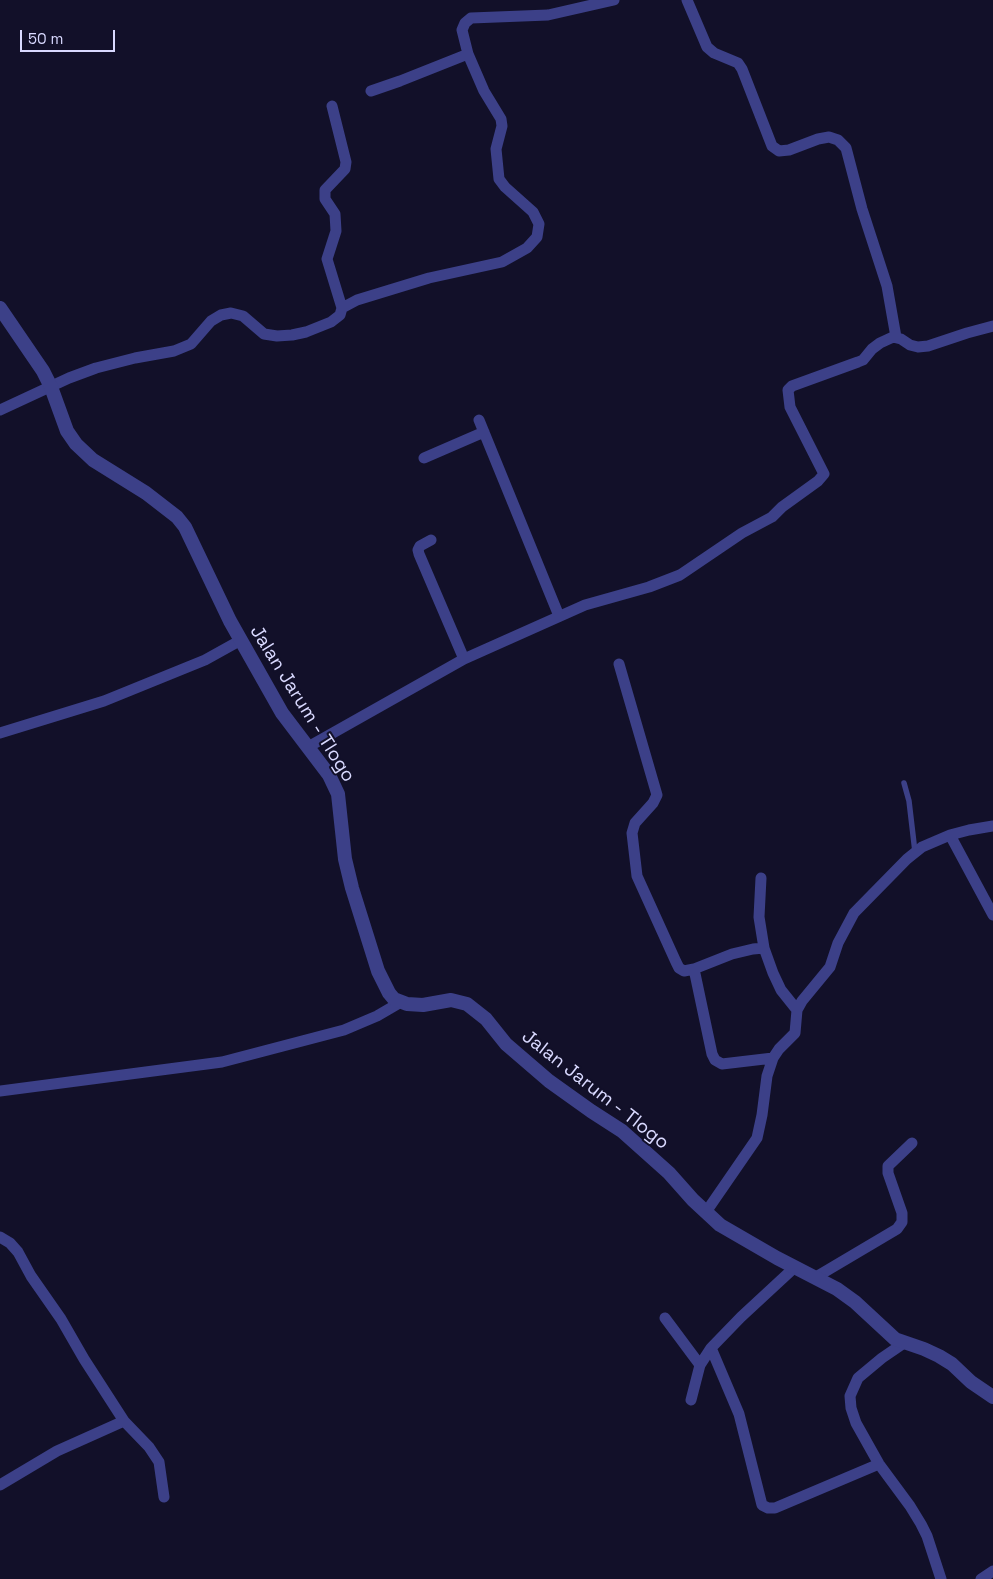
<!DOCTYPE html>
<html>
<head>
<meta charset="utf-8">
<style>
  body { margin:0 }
  #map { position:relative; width:993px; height:1579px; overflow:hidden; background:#121029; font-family:"Space Grotesk",sans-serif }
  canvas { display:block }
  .scale { position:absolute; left:20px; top:30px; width:95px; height:22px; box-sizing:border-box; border:2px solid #d9d9ff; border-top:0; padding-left:6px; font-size:15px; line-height:18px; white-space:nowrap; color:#d9d9ff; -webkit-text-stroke:4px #121029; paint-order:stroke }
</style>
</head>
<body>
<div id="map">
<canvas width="993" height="1579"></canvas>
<div class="scale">50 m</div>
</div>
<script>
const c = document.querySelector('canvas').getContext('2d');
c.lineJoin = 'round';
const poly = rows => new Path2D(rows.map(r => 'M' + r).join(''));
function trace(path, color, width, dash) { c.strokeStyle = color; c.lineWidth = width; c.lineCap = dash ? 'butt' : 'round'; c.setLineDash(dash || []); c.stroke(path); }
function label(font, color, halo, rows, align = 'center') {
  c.font = font + ' "Space Grotesk",sans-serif'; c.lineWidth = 4; c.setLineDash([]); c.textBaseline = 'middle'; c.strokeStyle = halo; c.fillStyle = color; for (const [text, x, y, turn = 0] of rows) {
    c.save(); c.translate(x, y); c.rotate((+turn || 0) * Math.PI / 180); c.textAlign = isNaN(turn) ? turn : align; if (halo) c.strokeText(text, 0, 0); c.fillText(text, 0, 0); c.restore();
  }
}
const service = poly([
  [904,783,909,801,915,852]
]);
const minor = poly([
  [687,0,707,47,714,53,738,63,742,69,772,146,779,151,789,150,818,139,829,137,838,140,846,148,862,209,887,286,896,337],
  [371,91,400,81,468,54,462,30,465,23,471,18,548,15,614,0],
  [332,106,346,162,345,169,325,190,325,199,335,214,336,231,327,259,342,308],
  [0,410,69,378,96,368,135,358,174,351,191,344,211,321,221,315,231,313,243,316,264,334,277,336,292,335,306,332,331,322,340,315,342,308,357,300,429,278,502,262,527,248,537,237,539,224,533,212,505,187,499,179,496,149,502,126,501,119,484,91,468,54],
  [479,420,559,616],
  [424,458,484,432],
  [431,540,420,546,418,550,419,554,464,659],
  [619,664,657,795,653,803,635,823,632,833,637,876,676,962,679,968,684,971,694,969,732,954,753,949,764,948],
  [0,733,104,701,205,660,241,640],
  [308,747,464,659,585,605,649,587,680,575,742,533,772,517,782,507,818,481,824,474,790,407,788,390,792,386,858,362,863,360,872,349,880,343,893,337,901,339,910,345,918,347,928,346,967,333,993,326],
  [950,835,993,915],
  [761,878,759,917,764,948,773,973,781,990,797,1010],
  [694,969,712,1054,715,1060,722,1064,773,1058],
  [0,1091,222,1062,344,1030,377,1016,401,1002],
  [706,1212,757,1138,762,1115,767,1076,773,1058,779,1049,795,1033,797,1010,802,1001,830,967,838,943,854,913,907,859,922,847,950,835,969,830,993,826],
  [0,1237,10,1243,18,1252,31,1276,61,1319,84,1359,124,1421,149,1447,159,1462,164,1497],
  [816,1277,897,1229,902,1222,902,1213,888,1173,888,1166,912,1143],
  [665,1318,700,1365],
  [904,1343,882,1358,858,1378,850,1396,851,1408,856,1423,879,1464,910,1506,921,1524,927,1536,941,1579],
  [711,1348,739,1414,762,1505,768,1508,775,1508,879,1464],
  [691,1400,700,1365,711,1348,741,1317,795,1267],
  [0,1485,57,1451,124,1421],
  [981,1579,993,1571]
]);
const tertiary = poly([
  [0,308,43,371,51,387,67,431,76,444,93,460,146,493,177,517,185,527,230,621,282,713,329,775,338,794,345,859,352,888,378,971,389,993,394,999,407,1004,423,1005,451,1000,467,1004,486,1019,506,1044,549,1081,591,1111,622,1131,669,1173,693,1200,720,1225,777,1258,837,1289,855,1302,895,1339,924,1349,939,1356,952,1364,971,1382,993,1397]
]);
const streetNames = [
  ["Jalan Jarum - Tlogo",302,704,58],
  ["Jalan Jarum - Tlogo",595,1090,38]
];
trace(service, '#3c4088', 5.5);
trace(minor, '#3c4088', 11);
trace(tertiary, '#3c4088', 14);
label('19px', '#d9d9ff', '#121029', streetNames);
</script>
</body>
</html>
